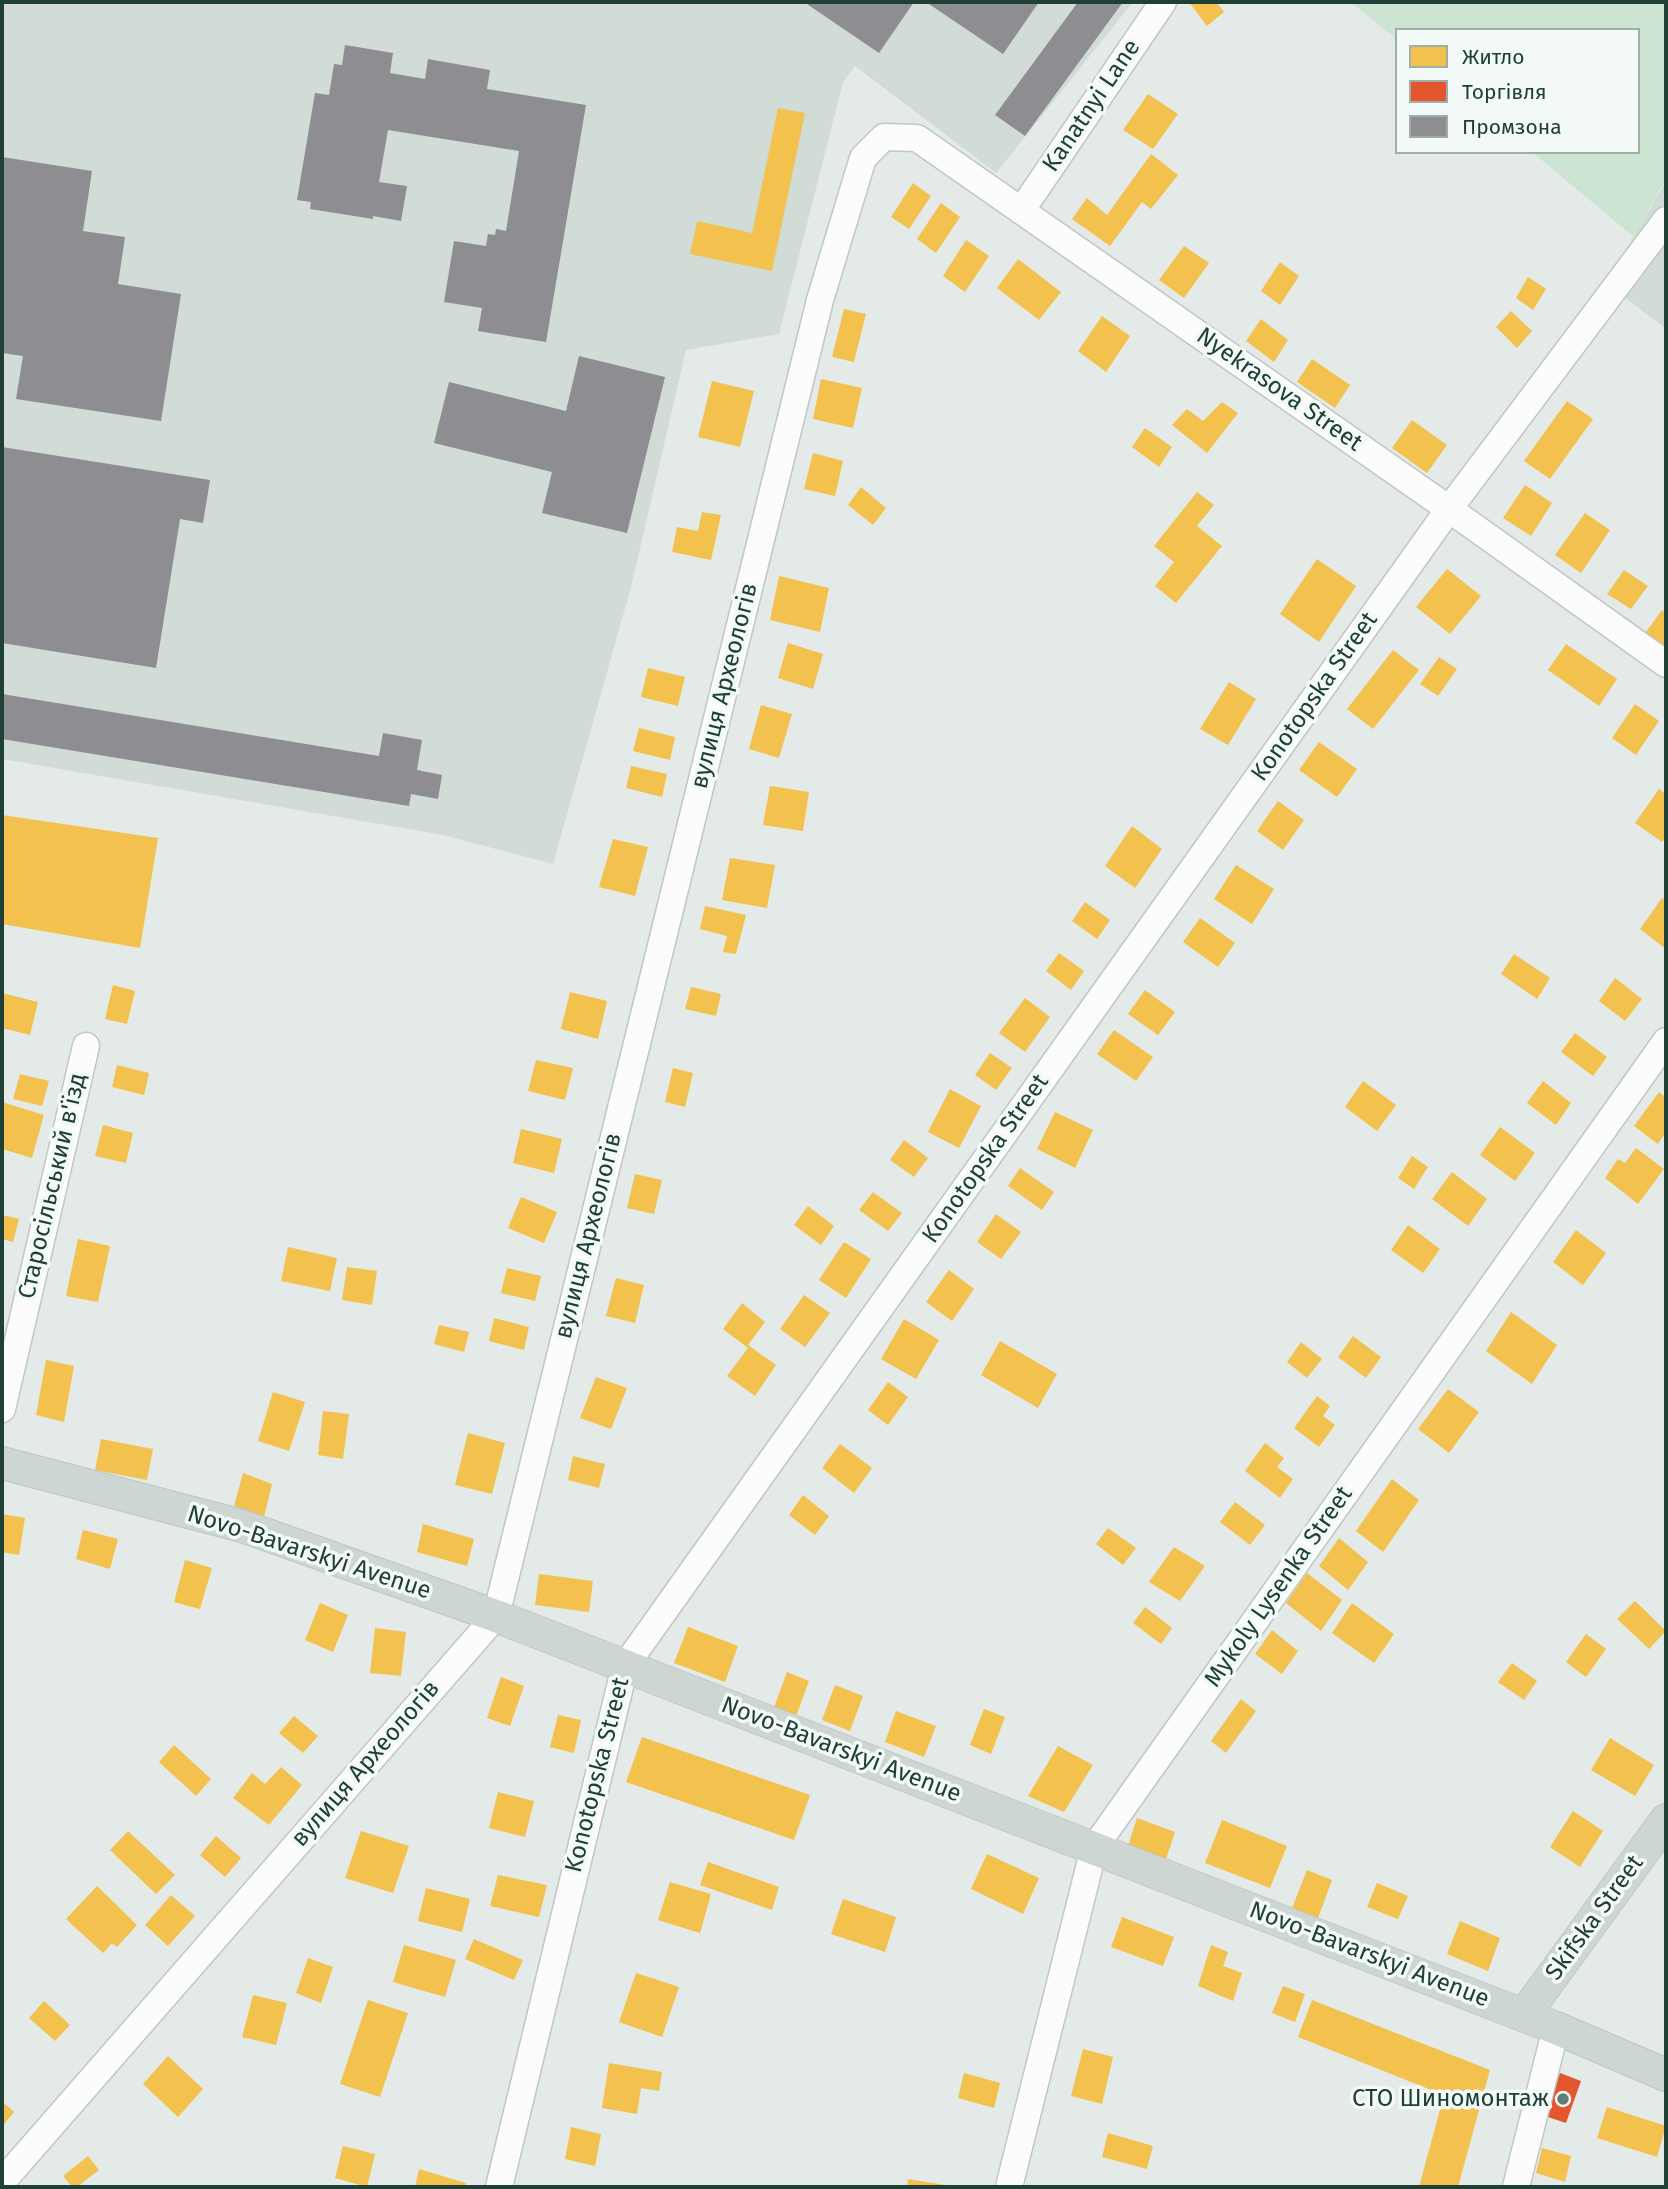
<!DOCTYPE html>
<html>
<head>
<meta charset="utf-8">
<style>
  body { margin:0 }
  #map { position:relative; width:1668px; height:2189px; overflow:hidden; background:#e4eae7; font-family:"Fira Sans",sans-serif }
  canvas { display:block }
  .frame { position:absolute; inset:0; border:4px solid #204037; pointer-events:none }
  .legend { position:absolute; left:1395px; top:28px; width:245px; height:126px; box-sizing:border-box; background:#f2f9f6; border:2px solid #9eafaa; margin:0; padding:9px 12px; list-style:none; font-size:21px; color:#204037 }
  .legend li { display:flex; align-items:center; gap:14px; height:35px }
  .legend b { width:35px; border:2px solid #9eafaa }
</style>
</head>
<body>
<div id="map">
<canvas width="1668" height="2189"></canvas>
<div class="frame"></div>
<ul class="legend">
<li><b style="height:19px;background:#f2c14e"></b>Житло</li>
<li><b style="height:19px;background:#e4572e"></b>Торгівля</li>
<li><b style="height:19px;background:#8d8d92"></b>Промзона</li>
</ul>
</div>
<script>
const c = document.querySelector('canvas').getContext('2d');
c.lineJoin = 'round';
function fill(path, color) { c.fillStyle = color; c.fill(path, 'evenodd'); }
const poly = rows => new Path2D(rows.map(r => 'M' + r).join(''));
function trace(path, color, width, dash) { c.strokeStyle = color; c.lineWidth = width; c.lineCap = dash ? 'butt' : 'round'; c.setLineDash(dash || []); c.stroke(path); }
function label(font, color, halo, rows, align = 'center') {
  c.font = font + ' "Fira Sans",sans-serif'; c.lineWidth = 7; c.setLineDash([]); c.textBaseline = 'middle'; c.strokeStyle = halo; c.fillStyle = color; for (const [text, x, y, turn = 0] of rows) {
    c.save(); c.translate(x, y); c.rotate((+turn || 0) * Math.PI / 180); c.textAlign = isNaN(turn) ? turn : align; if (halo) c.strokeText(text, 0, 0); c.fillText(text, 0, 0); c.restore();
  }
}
const built = poly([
  [2,2,1133,2,996,173,855,66,843,82,779,334,686,350,631,587,553,864,443,835,2,759],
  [1666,181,1666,329,1615,290,1609,279]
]);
const green = poly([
  [1351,2,1666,2,1666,178,1634,237,1532,152,1638,152,1638,30,1397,30,1397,40]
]);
const homes = poly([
  [1189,2,1216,2,1224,12,1207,26],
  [1148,94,1178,114,1153,149,1123,130],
  [778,108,805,113,772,271,690,254,697,221,752,233],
  [1151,154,1178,175,1151,209,1142,202,1110,246,1072,219,1087,198,1107,215],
  [913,183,931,196,909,229,891,217],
  [941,203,960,217,936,253,917,239],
  [966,240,989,256,965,292,943,276],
  [1184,246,1209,263,1184,298,1159,280],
  [1018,259,1061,292,1039,320,997,288],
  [1280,262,1299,276,1280,305,1261,291],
  [1528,277,1546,289,1533,310,1516,298],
  [844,309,866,314,854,362,832,357],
  [1511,311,1532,331,1517,348,1496,327],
  [1102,316,1130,336,1106,372,1078,351],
  [1261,319,1288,340,1274,362,1246,341],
  [1312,359,1350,385,1335,408,1297,382],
  [821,379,862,388,853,428,813,419],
  [712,381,754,391,740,447,698,437],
  [1567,401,1593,419,1550,479,1524,461],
  [1222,402,1238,413,1207,453,1172,425,1187,409,1203,421],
  [1412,420,1447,445,1427,473,1392,448],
  [1145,428,1172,447,1159,467,1132,447],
  [813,453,843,461,835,496,804,489],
  [1525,485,1552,503,1531,536,1503,518],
  [861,487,886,508,873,525,848,505],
  [1197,492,1214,505,1197,526,1222,546,1176,603,1155,586,1174,562,1154,546],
  [702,512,721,515,711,560,672,552,677,527,698,531],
  [1585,513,1610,530,1581,573,1555,555],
  [1317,559,1356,586,1319,642,1280,614],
  [1447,569,1481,596,1450,634,1416,607],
  [1624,570,1648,586,1631,609,1607,594],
  [779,576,829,588,820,632,770,620],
  [1662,610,1666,613,1666,653,1643,636],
  [788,643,823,654,813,689,778,678],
  [1566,644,1617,679,1599,706,1548,670],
  [1393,650,1419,670,1373,729,1347,709],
  [1439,657,1457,669,1438,696,1420,684],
  [648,668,685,677,678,706,641,697],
  [1229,682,1256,699,1228,745,1200,729],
  [1635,704,1659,721,1636,755,1612,738],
  [761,705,792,714,779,758,749,749],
  [639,728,675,737,670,760,633,751],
  [1319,742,1357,769,1337,797,1299,770],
  [631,766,667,774,662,797,626,788],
  [770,786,809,792,803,831,763,825],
  [1659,789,1666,794,1666,837,1662,842,1635,823],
  [1278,801,1304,820,1283,850,1257,831],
  [2,815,158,838,140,948,2,924],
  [1132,826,1162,849,1135,888,1105,866],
  [613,839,648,847,635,896,599,887],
  [730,858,775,865,767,908,722,900],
  [1236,865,1274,889,1252,924,1214,899],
  [1662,898,1666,900,1666,949,1640,929],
  [1085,902,1110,920,1097,939,1072,921],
  [705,906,746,915,736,954,723,952,727,936,700,929],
  [1200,918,1235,943,1218,967,1183,942],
  [1059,953,1084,971,1071,990,1046,971],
  [1514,954,1550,978,1537,999,1501,974],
  [1615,978,1642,999,1625,1021,1599,1001],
  [113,985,135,991,127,1024,105,1019],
  [691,987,721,994,716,1016,685,1009],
  [1145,990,1175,1012,1158,1035,1128,1014],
  [570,992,607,1001,598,1039,561,1029],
  [2,993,38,1002,30,1035,2,1028],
  [1025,998,1050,1017,1025,1052,999,1033],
  [1114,1030,1153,1057,1136,1081,1097,1054],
  [1575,1033,1607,1057,1593,1076,1561,1052],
  [990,1053,1012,1068,996,1090,975,1075],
  [536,1060,573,1068,565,1100,528,1091],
  [117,1065,149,1073,144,1095,112,1087],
  [673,1068,693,1073,685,1107,665,1102],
  [20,1074,49,1081,42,1106,13,1099],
  [1363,1081,1396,1105,1377,1131,1345,1107],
  [1543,1081,1571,1103,1556,1125,1527,1103],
  [950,1089,981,1106,959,1148,928,1132],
  [1659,1092,1666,1098,1666,1132,1658,1144,1634,1126],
  [2,1102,44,1115,32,1158,2,1149],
  [1055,1112,1093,1130,1075,1168,1037,1149],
  [103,1125,133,1133,126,1163,95,1156],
  [1500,1127,1535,1153,1515,1181,1480,1155],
  [521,1129,562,1139,554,1173,513,1163],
  [904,1140,928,1158,914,1177,890,1160],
  [1636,1148,1664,1169,1638,1204,1605,1178,1618,1159,1625,1163],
  [1412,1156,1428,1167,1414,1189,1398,1178],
  [1020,1168,1054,1192,1042,1210,1008,1186],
  [1452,1172,1487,1199,1468,1226,1432,1199],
  [635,1174,662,1180,654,1214,627,1208],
  [873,1192,902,1213,888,1231,859,1210],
  [521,1197,557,1212,544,1243,508,1228],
  [808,1206,834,1226,821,1245,794,1225],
  [996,1214,1021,1232,1001,1259,977,1242],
  [2,1215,19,1219,13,1242,2,1239],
  [1408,1225,1440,1249,1423,1273,1391,1250],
  [1576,1230,1606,1253,1583,1285,1553,1262],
  [78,1239,110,1246,98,1302,66,1296],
  [844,1242,871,1259,846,1298,819,1280],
  [288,1247,337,1258,330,1291,281,1281],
  [347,1267,377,1271,372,1305,342,1300],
  [507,1268,541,1276,535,1301,501,1293],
  [949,1270,974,1289,952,1321,926,1302],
  [616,1278,644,1285,635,1323,606,1316],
  [804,1295,830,1313,805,1347,780,1329],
  [742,1303,765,1322,748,1345,776,1365,755,1396,727,1376,748,1348,723,1329],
  [1511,1312,1557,1345,1532,1384,1486,1351],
  [494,1318,529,1327,524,1350,489,1341],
  [904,1319,939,1340,916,1379,881,1359],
  [439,1325,469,1332,464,1352,434,1344],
  [1353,1336,1381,1357,1366,1378,1338,1357],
  [1000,1341,1057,1374,1038,1408,981,1375],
  [1301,1342,1322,1359,1307,1378,1287,1362],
  [46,1360,74,1366,64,1422,36,1415],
  [596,1377,627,1388,611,1429,580,1418],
  [888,1382,908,1397,888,1425,868,1410],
  [1448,1389,1479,1412,1449,1453,1418,1429],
  [273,1392,305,1402,289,1451,258,1441],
  [1317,1396,1330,1406,1323,1416,1335,1425,1319,1447,1294,1428],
  [323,1411,349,1414,343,1459,318,1455],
  [468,1433,505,1443,492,1494,455,1485],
  [101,1439,153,1449,147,1480,95,1470],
  [1265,1443,1284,1458,1277,1467,1293,1479,1280,1498,1245,1471],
  [840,1444,872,1468,854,1493,822,1468],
  [573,1456,605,1464,599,1488,568,1480],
  [243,1473,272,1484,264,1517,234,1506],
  [1392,1479,1419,1500,1383,1552,1356,1531],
  [803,1495,829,1516,815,1535,789,1515],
  [1235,1502,1265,1525,1250,1545,1220,1522],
  [2,1514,25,1518,19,1555,2,1552],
  [423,1524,474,1539,467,1566,417,1552],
  [1108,1528,1136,1548,1123,1565,1096,1544],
  [83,1530,118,1539,110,1569,76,1559],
  [1339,1538,1368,1562,1348,1590,1319,1566],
  [1174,1547,1205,1566,1180,1601,1149,1582],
  [185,1560,212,1568,200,1609,174,1602],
  [1307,1573,1342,1600,1321,1631,1286,1603],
  [539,1574,593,1581,589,1612,535,1605],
  [1635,1601,1666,1631,1649,1649,1617,1619],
  [320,1603,348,1615,333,1652,305,1640],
  [1352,1603,1394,1634,1374,1663,1332,1633],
  [1145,1607,1172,1628,1161,1644,1133,1623],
  [688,1627,738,1646,725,1682,674,1663],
  [375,1628,406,1632,401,1676,370,1673],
  [1272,1630,1298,1651,1282,1674,1255,1654],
  [1586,1634,1606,1649,1586,1677,1566,1662],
  [1512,1663,1537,1681,1524,1700,1498,1682],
  [787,1672,809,1681,795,1719,773,1710],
  [501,1677,524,1686,510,1726,487,1718],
  [835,1685,863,1696,850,1731,822,1720],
  [1241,1699,1256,1711,1226,1753,1211,1741],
  [984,1709,1005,1717,991,1754,970,1745],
  [896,1711,936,1726,924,1757,885,1742],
  [558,1715,581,1720,574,1753,550,1747],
  [294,1716,318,1736,303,1753,279,1733],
  [642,1737,810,1795,794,1840,626,1782],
  [1610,1738,1654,1765,1635,1796,1591,1770],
  [174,1745,211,1779,196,1796,159,1762],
  [1058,1746,1093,1765,1064,1812,1028,1796],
  [281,1767,302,1785,269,1825,233,1798,252,1773,265,1784],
  [498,1792,534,1801,525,1837,489,1828],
  [1573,1811,1603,1831,1580,1867,1550,1847],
  [1137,1818,1175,1832,1166,1859,1128,1846],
  [1222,1820,1287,1846,1270,1888,1205,1863],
  [128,1831,175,1875,156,1894,110,1850],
  [361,1831,409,1846,393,1893,345,1878],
  [216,1836,241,1858,225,1877,200,1855],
  [987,1854,1039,1878,1023,1914,971,1889],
  [708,1862,779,1887,772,1910,700,1885],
  [1307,1870,1332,1880,1318,1918,1292,1908],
  [498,1875,547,1885,539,1917,490,1906],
  [670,1882,711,1894,700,1933,658,1920],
  [1377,1883,1408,1896,1398,1919,1367,1907],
  [97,1886,137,1925,117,1947,112,1943,103,1953,66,1919],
  [426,1888,470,1899,462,1932,418,1921],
  [171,1895,195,1916,168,1946,145,1925],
  [843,1899,896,1917,885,1952,831,1934],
  [1122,1917,1174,1937,1163,1966,1111,1947],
  [1460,1921,1500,1938,1488,1971,1447,1954],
  [474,1939,523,1960,514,1980,465,1959],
  [404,1945,456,1960,445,1997,393,1982],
  [1211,1945,1228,1952,1223,1966,1242,1973,1233,2001,1198,1986],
  [308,1958,333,1967,321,2003,296,1993],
  [636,1973,679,1987,662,2037,619,2022],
  [1283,1986,1305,1994,1295,2022,1272,2013],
  [253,1995,287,2003,276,2045,242,2037],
  [368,2000,408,2013,380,2097,340,2084],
  [1312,2000,1490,2070,1458,2187,1419,2187,1444,2095,1298,2037],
  [44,2001,70,2025,55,2041,29,2018],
  [1083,2049,1113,2057,1102,2104,1071,2096],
  [168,2056,203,2089,178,2117,143,2084],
  [609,2063,662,2072,659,2091,641,2088,637,2114,602,2108],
  [964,2073,1000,2083,994,2108,958,2098],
  [2,2101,14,2112,2,2127],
  [1607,2107,1666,2126,1657,2157,1597,2138],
  [571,2127,601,2134,595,2166,565,2159],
  [1108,2133,1153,2146,1147,2169,1102,2157],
  [343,2146,375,2154,367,2187,335,2178],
  [1542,2148,1571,2156,1565,2182,1536,2173],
  [88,2156,99,2170,77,2187,72,2187,63,2176],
  [419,2169,466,2183,464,2187,415,2187],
  [908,2179,952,2186,952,2187,907,2187]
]);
const shops = poly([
  [1560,2073,1581,2081,1566,2123,1545,2116]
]);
const industry = poly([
  [804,2,914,2,879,53],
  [926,2,1039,2,1003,54],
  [1078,2,1123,2,1025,136,995,115],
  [345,45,393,53,390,73,425,79,428,59,490,70,487,89,586,105,546,342,478,331,482,308,444,302,454,241,486,246,488,234,495,235,496,229,506,231,519,151,388,130,379,182,407,186,401,221,373,216,373,219,310,209,311,202,297,200,315,93,329,95,334,64,342,65],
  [2,157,92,171,83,231,125,237,118,284,181,294,161,421,16,399,23,356,2,353],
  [579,356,665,377,627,533,542,513,552,472,434,443,449,382,566,411],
  [2,447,210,480,203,523,180,519,156,668,2,643],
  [2,694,379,756,383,733,422,740,417,770,442,775,438,799,411,794,409,806,2,739]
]);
const minor = poly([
  [1021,211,1163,2],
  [2,1409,86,1046],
  [2,2182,496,1616,820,300,863,158,884,137,917,138,1449,509,1666,664],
  [499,2187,625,1666,1449,509,1666,220],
  [1009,2187,1094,1848,1666,1041],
  [1516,2187,1556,2028]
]);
const major = poly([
  [2,1463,242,1526,496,1616,1556,2028,1666,2075],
  [1524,2015,1666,1820]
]);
const markers = [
  [1563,2099,7,"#657c75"]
];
const streetNames = [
  ["Kanatnyi Lane",1092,106,-56],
  ["Nyekrasova Street",1279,390,35],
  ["вулиця Археологів",725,686,-76],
  ["Konotopska Street",1315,697,-55],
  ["Konotopska Street",986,1159,-55],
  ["Старосільський в'їзд",53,1186,-77],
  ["вулиця Археологів",589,1236,-76],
  ["Novo-Bavarskyi Avenue",309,1553,18],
  ["Mykoly Lysenka Street",1279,1587,-55],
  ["Novo-Bavarskyi Avenue",841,1750,21],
  ["вулиця Археологів",366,1764,-49],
  ["Konotopska Street",598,1775,-76],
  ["Skifska Street",1595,1918,-54],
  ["Novo-Bavarskyi Avenue",1369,1955,21]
];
const poiNames = [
  ["СТО Шиномонтаж",1549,2099]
];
fill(built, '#d1dcd7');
fill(green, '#cce5d3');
fill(homes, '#f2c14e');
fill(shops, '#e4572e');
fill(industry, '#8d8d92');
trace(minor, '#c1c7c4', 29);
trace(major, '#bcc7c3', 34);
trace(minor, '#fbfcfb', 26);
trace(major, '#cdd6d3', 32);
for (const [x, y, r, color] of markers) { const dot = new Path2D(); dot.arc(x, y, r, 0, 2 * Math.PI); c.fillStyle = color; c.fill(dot); trace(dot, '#f2f9f6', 2.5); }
label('24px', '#204037', '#f2f9f6', streetNames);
label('24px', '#204037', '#f2f9f6', poiNames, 'right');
</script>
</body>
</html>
